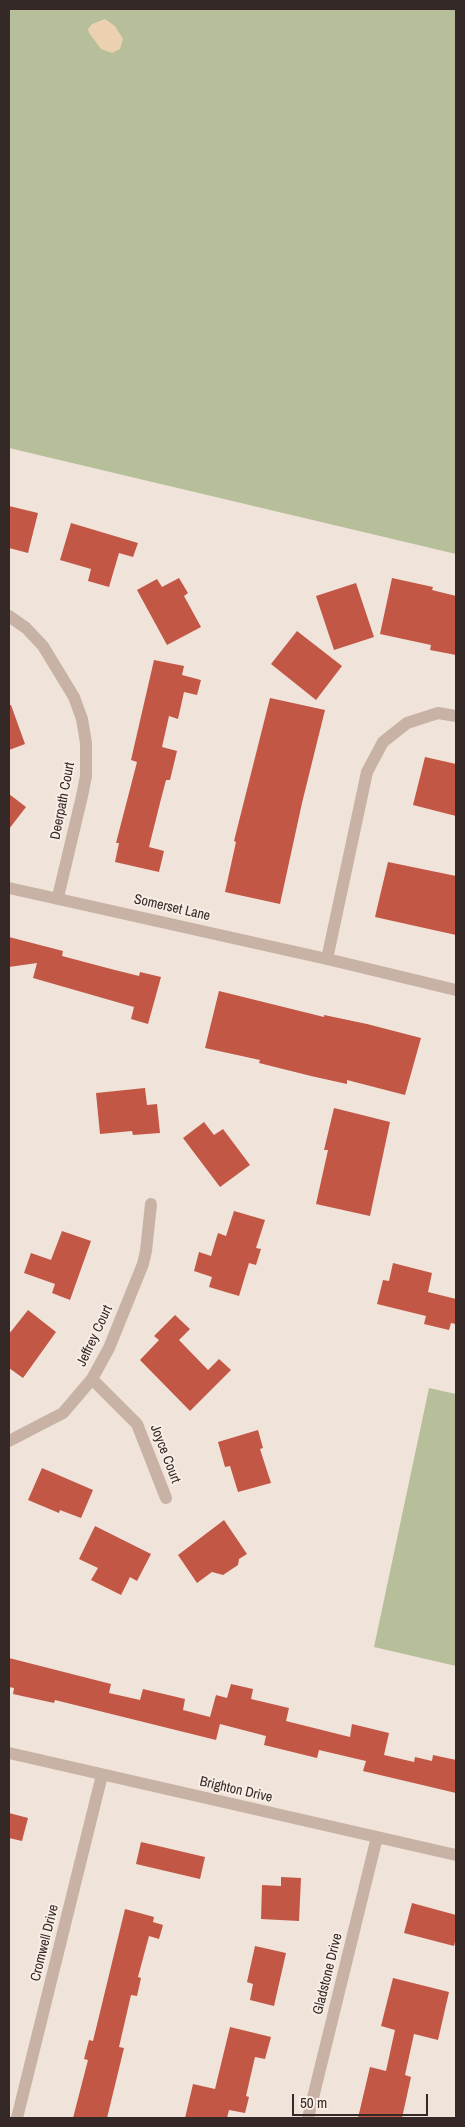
<!DOCTYPE html>
<html>
<head>
<meta charset="utf-8">
<style>
  body { margin:0 }
  #map { position:relative; width:465px; height:2127px; overflow:hidden; background:#f0e3d9; font-family:"Archivo Narrow",sans-serif }
  canvas { display:block }
  .frame { position:absolute; inset:0; border:10px solid #342927; pointer-events:none }
  .scale { position:absolute; left:292px; top:2094px; width:136px; height:22px; box-sizing:border-box; border:2px solid #342927; border-top:0; padding-left:6px; font-size:15px; line-height:18px; white-space:nowrap; color:#342927; -webkit-text-stroke:4px #f8eee5; paint-order:stroke }
</style>
</head>
<body>
<div id="map">
<canvas width="465" height="2127"></canvas>
<div class="frame"></div>
<div class="scale">50 m</div>
</div>
<script>
const c = document.querySelector('canvas').getContext('2d');
c.lineJoin = 'round';
function fill(path, color) { c.fillStyle = color; c.fill(path, 'evenodd'); }
const poly = rows => new Path2D(rows.map(r => 'M' + r).join(''));
function trace(path, color, width, dash) { c.strokeStyle = color; c.lineWidth = width; c.lineCap = dash ? 'butt' : 'round'; c.setLineDash(dash || []); c.stroke(path); }
function label(font, color, halo, rows, align = 'center') {
  c.font = font + ' "Archivo Narrow",sans-serif'; c.lineWidth = 4; c.setLineDash([]); c.textBaseline = 'middle'; c.strokeStyle = halo; c.fillStyle = color; for (const [text, x, y, turn = 0] of rows) {
    c.save(); c.translate(x, y); c.rotate((+turn || 0) * Math.PI / 180); c.textAlign = isNaN(turn) ? turn : align; if (halo) c.strokeText(text, 0, 0); c.fillText(text, 0, 0); c.restore();
  }
}
const green = poly([
  [9,9,456,9,456,554,9,448],
  [429,1388,456,1394,456,1666,374,1647]
]);
const sand = poly([
  [105,19,115,26,123,39,120,49,112,53,101,49,89,33,88,29,92,24]
]);
const building = poly([
  [9,506,38,513,28,553,9,548],
  [71,523,138,543,133,557,119,553,109,587,88,581,91,569,60,560],
  [179,578,188,593,184,596,201,627,167,645,137,590,157,579,162,587],
  [392,578,433,587,432,590,456,596,456,655,430,650,431,645,380,634],
  [356,583,374,637,334,650,316,596],
  [297,631,342,666,316,700,271,664],
  [154,660,184,666,182,675,201,680,197,695,184,692,178,719,169,716,162,747,177,751,170,780,166,780,161,799,149,847,164,851,159,872,115,862,119,843,116,843,137,762,131,760],
  [270,698,325,710,302,803,280,904,225,892,236,842,234,841],
  [9,705,11,705,25,744,9,750],
  [425,757,456,764,456,816,413,805],
  [9,794,26,807,9,829],
  [388,862,456,876,456,935,375,917],
  [9,937,63,951,62,956,111,969,139,976,140,972,161,977,148,1024,131,1019,134,1007,33,978,37,963,9,967],
  [219,991,324,1017,324,1015,367,1024,421,1038,405,1095,347,1080,347,1084,311,1076,259,1063,260,1060,205,1048],
  [145,1088,147,1105,157,1104,160,1133,133,1135,132,1131,100,1134,96,1093],
  [334,1108,390,1122,370,1216,316,1204,328,1150,324,1150],
  [204,1122,214,1135,223,1129,250,1165,220,1187,183,1138],
  [234,1211,265,1220,256,1248,261,1249,256,1265,249,1263,239,1296,209,1287,212,1277,194,1271,199,1252,211,1256,218,1233,226,1236],
  [62,1231,91,1241,70,1300,52,1293,55,1284,24,1273,31,1253,51,1260],
  [393,1263,432,1273,428,1292,456,1299,456,1324,451,1323,449,1330,424,1324,426,1316,377,1304,383,1280,389,1281],
  [28,1310,56,1332,23,1378,9,1368,9,1334],
  [175,1315,190,1329,179,1340,208,1370,219,1359,231,1370,190,1411,140,1360,159,1340,154,1336],
  [258,1430,263,1448,260,1449,271,1483,238,1492,230,1466,225,1467,218,1442],
  [42,1468,93,1490,81,1518,60,1510,59,1513,28,1500],
  [224,1520,247,1554,239,1559,238,1565,223,1575,212,1572,197,1583,178,1555],
  [95,1526,151,1554,137,1581,130,1577,121,1595,91,1580,98,1568,79,1559],
  [9,1658,111,1684,109,1693,140,1700,143,1689,185,1699,183,1710,210,1717,216,1695,227,1698,231,1684,253,1689,251,1699,289,1708,286,1721,350,1737,352,1724,389,1733,384,1755,414,1762,415,1757,432,1761,433,1755,456,1760,456,1793,363,1771,366,1761,319,1750,317,1758,264,1745,266,1736,220,1724,216,1740,55,1700,54,1703,13,1694,14,1688,9,1687],
  [9,1813,28,1818,22,1841,9,1838],
  [141,1842,205,1857,200,1879,136,1864],
  [281,1877,301,1878,299,1921,261,1919,262,1885,281,1886],
  [412,1903,456,1915,456,1937,454,1946,404,1933],
  [125,1909,154,1917,153,1922,163,1925,159,1939,149,1936,138,1977,141,1978,137,1996,131,1995,119,2047,124,2048,107,2118,73,2118,88,2060,84,2059,89,2040,93,2041],
  [255,1946,286,1953,274,2006,250,2000,253,1984,247,1982],
  [393,1978,449,1992,438,2040,414,2034,405,2075,411,2077,402,2118,358,2118,370,2067,386,2071,395,2030,381,2026],
  [230,2027,271,2037,265,2059,255,2057,246,2096,249,2097,245,2113,229,2110,227,2118,185,2118,193,2084,215,2089]
]);
const street = poly([
  [9,616,26,628,43,646,74,697,82,719,86,743,86,776,82,796,58,897],
  [9,888,327,959,367,772,383,742,407,723,438,713,456,716],
  [327,959,456,990],
  [92,1379,137,1424,166,1498],
  [9,1441,63,1413,92,1379,109,1348,143,1264,146,1251,151,1204],
  [9,1753,456,1855],
  [17,2118,102,1775],
  [308,2118,377,1837]
]);
const streetNames = [
  ["Deerpath Court",63,801,-79],
  ["Somerset Lane",172,908,13],
  ["Jeffrey Court",95,1336,-65],
  ["Joyce Court",165,1454,69],
  ["Brighton Drive",236,1790,13],
  ["Cromwell Drive",45,1943,-76],
  ["Gladstone Drive",328,1974,-76]
];
fill(green, '#b6bf9a');
fill(sand, '#ebd1b0');
fill(building, '#c25746');
trace(street, '#c8b2a6', 12);
label('14px', '#342927', '#f8eee5', streetNames);
</script>
</body>
</html>
